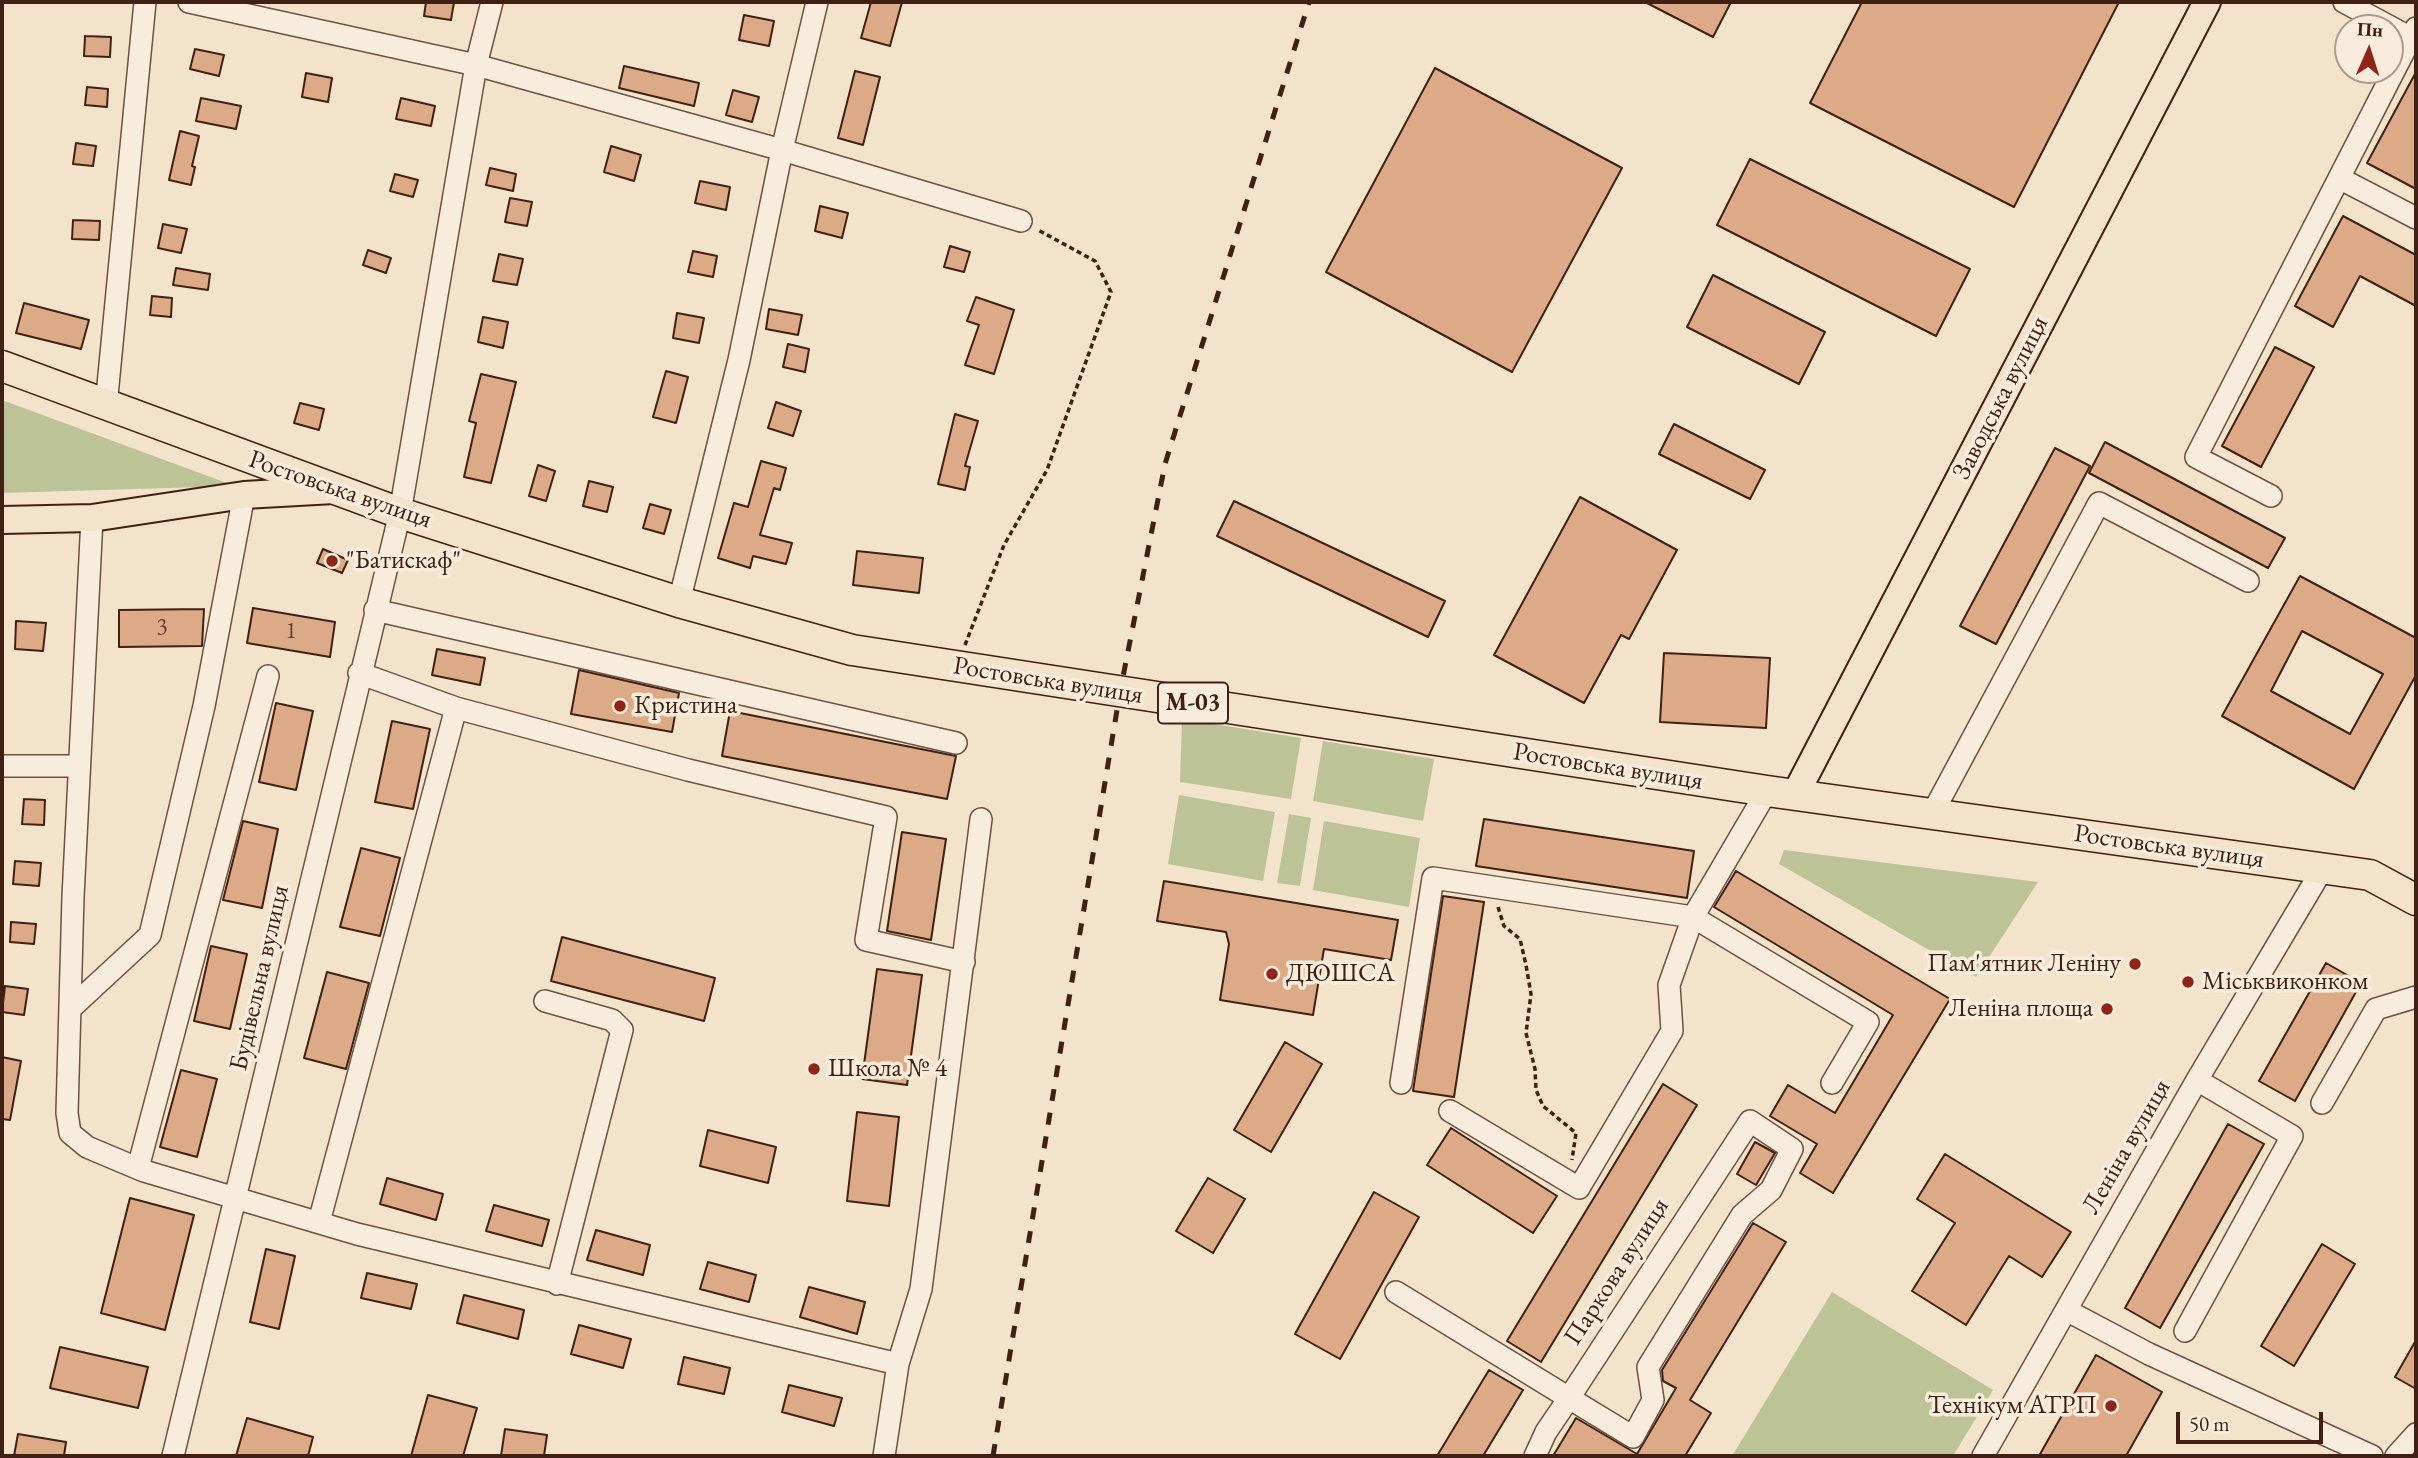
<!DOCTYPE html>
<html>
<head>
<meta charset="utf-8">
<style>
  body { margin:0 }
  #map { position:relative; width:2418px; height:1458px; overflow:hidden; background:#f4e3cb; font-family:"EB Garamond",serif }
  canvas { display:block }
  .frame { position:absolute; inset:0; border:4px solid #402013; pointer-events:none }
  .north { position:absolute; left:2334px; top:14px; width:70px; height:70px; box-sizing:border-box; background:#f8eddd; border:2px solid #ae9b8c; border-radius:50%; rotate:3deg; font-size:19px; font-weight:700; line-height:28px; text-align:center; color:#402013 }
  .north::after { content:''; display:block; margin:auto; width:24px; height:32px; background:#8f2418; clip-path:polygon(50% 0,100% 100%,50% 72%,0 100%) }
  .scale { position:absolute; left:2176px; top:1412px; width:147px; height:32px; box-sizing:border-box; border:4px solid #402013; border-top:0; padding-left:9px; font-size:21px; line-height:24px; white-space:nowrap; color:#402013; -webkit-text-stroke:5px #f8eddd; paint-order:stroke }
</style>
</head>
<body>
<div id="map">
<canvas width="2418" height="1458"></canvas>
<div class="frame"></div>
<div class="north">Пн</div>
<div class="scale">50 m</div>
</div>
<script>
const c = document.querySelector('canvas').getContext('2d');
c.lineJoin = 'round';
function fill(path, color) { c.fillStyle = color; c.fill(path, 'evenodd'); }
const poly = rows => new Path2D(rows.map(r => 'M' + r).join(''));
function trace(path, color, width, dash) { c.strokeStyle = color; c.lineWidth = width; c.lineCap = dash ? 'butt' : 'round'; c.setLineDash(dash || []); c.stroke(path); }
function label(font, color, halo, rows, align = 'center') {
  c.font = font + ' "EB Garamond",serif'; c.lineWidth = 7; c.setLineDash([]); c.textBaseline = 'middle'; c.strokeStyle = halo; c.fillStyle = color; for (const [text, x, y, turn = 0] of rows) {
    c.save(); c.translate(x, y); c.rotate((+turn || 0) * Math.PI / 180); c.textAlign = isNaN(turn) ? turn : align; if (halo) c.strokeText(text, 0, 0); c.fillText(text, 0, 0); c.restore();
  }
}
const green = poly([
  [2,400,235,486,2,493],
  [1182,719,1301,738,1291,799,1180,782],
  [1323,741,1434,759,1423,821,1313,801],
  [1179,795,1275,812,1263,881,1168,864],
  [1289,814,1311,818,1300,886,1277,883],
  [1324,821,1420,838,1409,907,1313,890],
  [1784,850,2038,882,1976,977,1779,864],
  [1832,1292,1993,1390,1953,1456,1732,1456]
]);
const building = poly([
  [426,2,454,2,451,20,424,16,426,2],
  [871,2,902,2,890,46,861,38,871,2],
  [1645,2,1731,2,1713,37,1645,2],
  [1862,2,2119,2,2014,207,1810,103,1862,2],
  [744,15,774,21,769,46,739,40,744,15],
  [85,36,111,37,110,57,84,56,85,36],
  [195,49,224,55,219,76,190,69,195,49],
  [624,66,699,83,694,106,619,88,624,66],
  [1435,68,1622,168,1512,372,1326,272,1435,68],
  [855,71,880,77,863,145,838,138,855,71],
  [2416,72,2416,189,2367,163,2416,72],
  [306,73,332,78,328,102,302,97,306,73],
  [87,87,108,89,107,107,85,105,87,87],
  [733,90,759,97,752,122,726,115,733,90],
  [201,98,241,106,236,129,196,121,201,98],
  [401,98,435,106,431,126,396,119,401,98],
  [180,131,199,136,192,166,195,167,191,185,169,180,180,131],
  [76,143,96,146,93,166,73,164,76,143],
  [611,146,641,155,634,181,604,172,611,146],
  [1750,159,1970,269,1936,336,1717,225,1750,159],
  [490,168,516,174,513,191,486,185,490,168],
  [395,174,418,180,413,197,390,191,395,174],
  [700,181,730,187,726,210,695,203,700,181],
  [510,198,532,202,527,226,505,222,510,198],
  [820,206,848,213,842,238,815,231,820,206],
  [2343,216,2416,255,2416,306,2360,276,2333,327,2295,306,2343,216],
  [73,220,100,221,99,240,72,239,73,220],
  [163,224,187,229,181,253,158,248,163,224],
  [950,246,970,252,964,272,944,267,950,246],
  [368,250,391,258,386,273,363,265,368,250],
  [693,251,717,256,713,277,688,272,693,251],
  [499,254,523,259,517,285,493,281,499,254],
  [176,268,210,274,208,290,173,285,176,268],
  [1713,275,1825,332,1799,384,1687,327,1713,275],
  [152,296,172,298,171,317,150,315,152,296],
  [976,297,1014,310,994,374,965,365,979,325,967,321,976,297],
  [24,303,89,320,81,349,16,333,24,303],
  [769,309,802,315,798,335,766,329,769,309],
  [677,313,704,318,699,343,673,338,677,313],
  [483,317,508,322,503,348,478,342,483,317],
  [788,344,809,349,805,372,783,367,788,344],
  [2275,347,2314,367,2261,467,2222,446,2275,347],
  [666,371,688,377,676,423,653,417,666,371],
  [481,374,516,382,491,483,464,477,476,423,469,421,481,374],
  [776,402,801,411,793,436,768,428,776,402],
  [300,403,324,409,319,430,294,423,300,403],
  [955,414,978,421,965,466,970,467,965,490,938,484,955,414],
  [1674,424,1765,470,1750,499,1659,454,1674,424],
  [2105,442,2285,538,2268,568,2089,473,2105,442],
  [2055,448,2090,466,1996,644,1960,626,2055,448],
  [761,461,786,468,780,490,774,488,760,535,792,543,786,564,753,556,750,568,718,558,734,503,748,507,761,461],
  [538,465,555,471,546,501,529,496,538,465],
  [589,481,613,487,607,512,583,506,589,481],
  [1580,497,1677,550,1629,639,1621,635,1584,703,1494,655,1580,497],
  [1234,501,1445,601,1428,637,1217,536,1234,501],
  [650,504,671,510,664,534,643,528,650,504],
  [323,549,348,560,342,573,317,563,323,549],
  [857,551,923,558,919,593,853,585,857,551],
  [2300,576,2416,638,2416,675,2354,789,2222,716,2300,576],
  [2302,631,2383,674,2350,734,2271,691,2302,631],
  [253,608,335,622,330,657,247,643,253,608],
  [204,609,202,646,119,647,119,610,204,609],
  [16,621,46,623,43,651,15,649,16,621],
  [437,649,485,658,480,685,432,675,437,649],
  [1664,653,1770,658,1766,728,1660,722,1664,653],
  [579,670,679,693,672,732,571,714,579,670],
  [276,703,313,711,296,790,259,782,276,703],
  [730,711,956,756,947,799,722,756,730,711],
  [392,721,430,729,413,809,375,802,392,721],
  [24,799,45,800,44,825,22,824,24,799],
  [1484,819,1694,851,1687,898,1476,866,1484,819],
  [243,821,278,829,262,908,223,900,243,821],
  [902,832,946,839,931,940,887,931,902,832],
  [361,848,400,858,380,936,340,927,361,848],
  [15,861,41,863,39,886,13,884,15,861],
  [1736,871,1950,999,1833,1193,1800,1173,1817,1144,1770,1116,1788,1085,1835,1113,1893,1015,1714,907,1736,871],
  [1164,881,1398,920,1391,960,1324,949,1313,1015,1220,1000,1229,944,1226,932,1157,921,1164,881],
  [1443,896,1484,902,1454,1097,1413,1091,1443,896],
  [11,922,36,924,34,944,10,942,11,922],
  [562,937,715,978,704,1021,551,981,562,937],
  [211,946,247,954,230,1029,194,1021,211,946],
  [2326,963,2361,983,2295,1101,2259,1081,2326,963],
  [877,969,922,975,907,1085,862,1079,877,969],
  [327,972,369,983,346,1069,304,1058,327,972],
  [5,986,28,989,24,1015,2,1012,5,986],
  [1285,1042,1322,1064,1271,1152,1234,1130,1285,1042],
  [2,1057,21,1061,10,1120,2,1119,2,1057],
  [181,1070,217,1079,197,1157,160,1147,181,1070],
  [1663,1084,1697,1105,1541,1362,1507,1341,1663,1084],
  [857,1112,899,1117,889,1206,847,1201,857,1112],
  [2228,1124,2264,1144,2160,1328,2125,1308,2228,1124],
  [1451,1128,1557,1196,1533,1233,1427,1165,1451,1128],
  [708,1130,776,1147,768,1183,700,1166,708,1130],
  [1755,1142,1775,1153,1756,1185,1737,1174,1755,1142],
  [1945,1154,2071,1232,2042,1277,2009,1256,1966,1325,1912,1291,1955,1223,1917,1199,1945,1154],
  [387,1178,443,1194,436,1220,380,1204,387,1178],
  [1208,1178,1245,1199,1213,1253,1176,1231,1208,1178],
  [1374,1192,1419,1217,1340,1359,1295,1334,1374,1192],
  [130,1198,194,1215,165,1330,101,1313,130,1198],
  [494,1205,549,1220,542,1246,486,1231,494,1205],
  [1753,1223,1786,1242,1690,1400,1711,1413,1685,1456,1553,1456,1576,1418,1637,1454,1676,1388,1663,1381,1662,1370,1753,1223],
  [596,1230,650,1245,643,1275,587,1260,596,1230],
  [2322,1244,2355,1264,2294,1366,2261,1346,2322,1244],
  [266,1249,295,1256,279,1329,250,1322,266,1249],
  [708,1262,756,1275,749,1302,700,1289,708,1262],
  [367,1273,417,1284,411,1309,361,1298,367,1273],
  [809,1287,865,1302,857,1334,800,1317,809,1287],
  [464,1295,524,1310,518,1339,457,1323,464,1295],
  [579,1325,631,1339,623,1368,571,1354,579,1325],
  [2416,1340,2416,1389,2395,1377,2416,1340],
  [60,1347,148,1367,138,1408,50,1388,60,1347],
  [2096,1355,2162,1392,2126,1456,2039,1456,2096,1355],
  [684,1357,730,1368,724,1394,678,1384,684,1357],
  [1489,1370,1523,1390,1483,1456,1437,1456,1489,1370],
  [789,1385,842,1398,834,1426,782,1412,789,1385],
  [428,1395,477,1408,463,1456,411,1456,428,1395],
  [247,1418,313,1437,308,1456,236,1456,247,1418],
  [505,1429,547,1435,544,1456,501,1456,505,1429],
  [18,1434,66,1442,64,1456,14,1456,18,1434]
]);
const path = poly([
  [965,645,1004,545,1047,470,1111,292,1095,261,1038,230],
  [1498,907,1504,926,1520,939,1526,965,1531,994,1526,1033,1535,1069,1536,1090,1543,1106,1576,1133,1572,1160]
]);
const minor = poly([
  [189,2,476,65,782,150,1021,221],
  [2344,2,2411,38],
  [2339,178,2416,218],
  [106,406,145,2],
  [2271,496,2196,457,2416,28],
  [92,518,73,897,67,1113,70,1133,87,1147,144,1171,357,1234,898,1364,921,1289,981,819],
  [679,602,739,360,782,150,817,2],
  [375,610,956,743],
  [359,673,456,708,688,770,886,817,866,940,964,962],
  [2,766,79,766],
  [1932,814,2099,503,2248,581],
  [545,1001,612,1020,622,1030,557,1284],
  [70,1009,150,935,204,706,244,495],
  [1401,1083,1433,878,1693,917,1767,791],
  [2322,1103,2376,1009,2416,997],
  [1450,1111,1579,1188,1672,1031,1669,985,1693,917,1868,1022,1832,1083],
  [138,1168,268,676],
  [319,1222,456,708],
  [1396,1292,1569,1398,1633,1437,1653,1400,1648,1367,1742,1215,1771,1190,1792,1149,1750,1121,1569,1398,1546,1432,1535,1456],
  [2066,1310,2149,1354,2372,1456],
  [2185,1331,2292,1136,2197,1080],
  [173,1456,400,513,476,65,492,2],
  [884,1456,898,1364],
  [1983,1456,2197,1080,2323,868],
  [2396,1456,2416,1434]
]);
const major = poly([
  [2,520,92,518,244,495,334,490],
  [1795,795,2207,2]
]);
const highway = poly([
  [2,366,400,513,679,602,852,650,1767,791,2370,875,2416,900]
]);
const rail = poly([
  [993,1456,1120,692,1165,464,1309,2]
]);
const markers = [
  [332,561,7,"#8f2418"],
  [620,706,7,"#8f2418"],
  [2135,964,7,"#8f2418"],
  [1272,974,7,"#8f2418"],
  [2188,982,7,"#8f2418"],
  [2107,1009,7,"#8f2418"],
  [814,1069,7,"#8f2418"],
  [2111,1406,7,"#8f2418"]
];
const numberNames = [
  ["3",162,628],
  ["1",291,632]
];
const shields = [
  [1193,703,70]
];
const shieldNames = [
  ["М-03",1193,703]
];
const streetNames = [
  ["Заводська вулиця",2001,398,-63],
  ["Ростовська вулиця",340,490,19],
  ["Ростовська вулиця",1048,681,9],
  ["Ростовська вулиця",1608,767,9],
  ["Ростовська вулиця",2169,847,8],
  ["Будівельна вулиця",260,978,-77],
  ["Леніна вулиця",2127,1147,-60],
  ["Паркова вулиця",1617,1272,-57]
];
const poiNames = [
  ["\"Батискаф\"",346,561],
  ["Кристина",634,706],
  ["Пам'ятник Леніну",2121,964,"right"],
  ["ДЮШСА",1286,974],
  ["Міськвиконком",2202,982],
  ["Леніна площа",2093,1009,"right"],
  ["Школа № 4",828,1069],
  ["Технікум АТРП",2097,1406,"right"]
];
fill(green, '#bcc397');
fill(building, '#dcaa87');
trace(building, '#402013', 2);
trace(minor, '#6d5141', 24);
trace(major, '#402013', 30);
trace(highway, '#402013', 33);
trace(path, '#402013', 3.5, [5, 3.5]);
trace(minor, '#f8eddd', 21);
trace(major, '#f4e3cb', 26);
trace(highway, '#f4e3cb', 30);
trace(rail, '#402013', 5, [12, 12]);
for (const [x, y, r, color] of markers) { const dot = new Path2D(); dot.arc(x, y, r, 0, 2 * Math.PI); c.fillStyle = color; c.fill(dot); trace(dot, '#f8eddd', 2.5); }
label('23px', '#674230', null, numberNames);
for (const [x, y, w] of shields) { const box = new Path2D(); box.roundRect(x - w / 2, y - 20.5, w, 41, 5); c.fillStyle = '#f8eddd'; c.fill(box); trace(box, '#402013', 2); }
label('bold 24px', '#402013', null, shieldNames);
label('26px', '#402013', '#f8eddd', streetNames);
label('26px', '#402013', '#f8eddd', poiNames, 'left');
</script>
</body>
</html>
